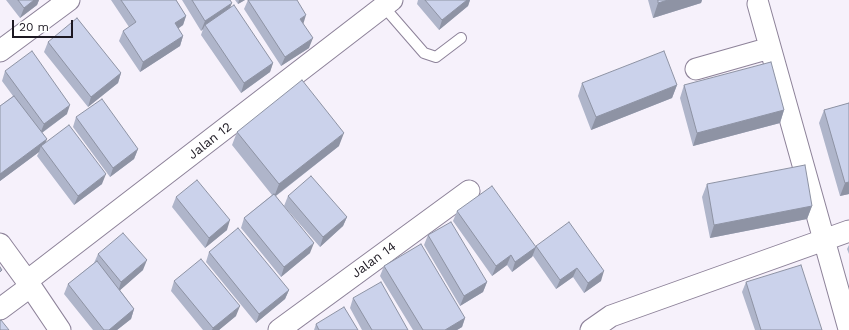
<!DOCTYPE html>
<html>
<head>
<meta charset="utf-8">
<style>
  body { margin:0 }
  #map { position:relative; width:849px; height:330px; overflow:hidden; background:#f6f1fb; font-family:"Work Sans",sans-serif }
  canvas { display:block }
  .scale { position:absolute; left:12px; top:20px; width:61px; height:18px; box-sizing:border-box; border:2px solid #1c1821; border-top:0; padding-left:5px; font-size:12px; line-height:14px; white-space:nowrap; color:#1c1821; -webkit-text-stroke:3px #fff; paint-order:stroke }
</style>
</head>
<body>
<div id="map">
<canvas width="849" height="330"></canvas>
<div class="scale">20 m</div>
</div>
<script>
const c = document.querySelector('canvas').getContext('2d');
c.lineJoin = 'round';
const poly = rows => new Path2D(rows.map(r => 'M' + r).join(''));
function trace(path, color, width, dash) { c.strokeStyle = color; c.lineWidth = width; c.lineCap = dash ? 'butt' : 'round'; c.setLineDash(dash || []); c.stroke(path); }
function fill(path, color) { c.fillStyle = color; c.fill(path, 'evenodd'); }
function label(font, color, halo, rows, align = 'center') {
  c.font = font + ' "Work Sans",sans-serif'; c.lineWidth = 3; c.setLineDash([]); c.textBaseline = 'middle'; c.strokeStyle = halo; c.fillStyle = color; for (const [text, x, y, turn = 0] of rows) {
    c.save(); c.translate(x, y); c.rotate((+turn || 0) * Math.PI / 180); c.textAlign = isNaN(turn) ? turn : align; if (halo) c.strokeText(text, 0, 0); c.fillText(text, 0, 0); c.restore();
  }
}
const lane = poly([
  [384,7,424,53,436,57,461,38]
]);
const street = poly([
  [758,4,849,329],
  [0,51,69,0],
  [696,69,770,48],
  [0,244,27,281,60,330],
  [27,281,392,0],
  [0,309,31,286],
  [279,330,469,191],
  [591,330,611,316,849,231]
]);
const wall = poly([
  [6,0,39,0,37,5,20,18],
  [111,0,176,0,186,16,183,25,178,29,183,36,180,46,140,72,119,41,123,31,129,27],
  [182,0,230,0,230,8,273,63,270,72,241,93,201,35,203,29,201,31],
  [235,0,245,0,238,4],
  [248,0,303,24,309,48,281,66,244,9],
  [418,0,470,0,468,6,439,30,417,4],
  [648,0,702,0,701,3,653,18],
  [48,42,121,73,118,83,88,107,44,52],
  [5,71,67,114,42,133,47,139,45,143,102,184,74,205,37,156,39,152,0,181,0,106,13,96,2,81],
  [582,83,677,85,672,98,591,130,578,96],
  [684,85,784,110,780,123,693,146,680,98],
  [849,103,849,194,840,196,819,123,824,110],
  [76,117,138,149,134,159,110,177,73,127],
  [237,132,339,146,276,196,310,253,281,277,241,228,244,218,272,195,232,145],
  [707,184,812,206,807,219,710,238,702,197],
  [288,196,347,217,343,226,320,247,284,206],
  [176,197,227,230,205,248,172,207],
  [457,211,536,247,536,246,601,281,584,293,573,277,556,289,533,256,512,272,507,265,492,276,453,221],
  [428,235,487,282,483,292,460,306,424,245],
  [849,245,849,254,847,249],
  [209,252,289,290,285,299,256,323,206,262],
  [98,254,143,270,120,290,134,309,131,319,117,330,93,330,64,294,68,284,94,263],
  [384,266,465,318,462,327,457,330,413,330,380,276],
  [174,281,236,316,219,330,203,330,171,291],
  [746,282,822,330,755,330,742,292],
  [353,298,408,330,362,330,350,308],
  [316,324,358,330,314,330]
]);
const shadedWall = poly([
  [34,0,39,0,37,5,20,18,24,8],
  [239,0,245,0,238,4],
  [467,0,470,0,468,6,439,30,442,20],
  [668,0,702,0,701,3,653,18,658,3],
  [232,3,228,13,205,25,203,29,201,31,205,21],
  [306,15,303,25,300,19],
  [186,16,183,25,171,33,175,23],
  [183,36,180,46,140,72,143,62],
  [313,38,309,48,281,66,285,57],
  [273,63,270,72,241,93,244,83],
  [121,73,118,83,88,107,91,97],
  [677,85,672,98,591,130,596,117],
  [70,105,67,114,40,134,44,124],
  [784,110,780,123,693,146,697,133],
  [344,133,339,146,274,197,279,184],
  [47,139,43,148,41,146,39,152,0,181,0,174],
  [138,149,134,159,110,177,113,168],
  [106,174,102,184,74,205,78,196],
  [849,182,849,194,840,196,845,183],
  [812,206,807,219,710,238,714,225],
  [347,217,343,226,320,247,323,237],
  [230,220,227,230,205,248,209,238],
  [314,243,310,253,281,277,284,267],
  [536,247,532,257,512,272,515,262],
  [511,255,507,265,492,276,496,266],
  [147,260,143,270,118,292,121,282],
  [577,268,573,277,556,289,560,280],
  [604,271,601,281,584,293,588,283],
  [487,282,483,292,460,306,464,296],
  [289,290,285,299,256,323,259,314],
  [240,306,236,316,219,330,212,330,213,328],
  [134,309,131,319,117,330,109,330],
  [465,318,462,327,457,330,445,330]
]);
const building = poly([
  [18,0,34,0,24,8,18,0],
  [121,0,176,0,186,16,175,23,183,36,143,62,123,31,136,22,121,0],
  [192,0,230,0,232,3,205,21,192,0],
  [248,0,297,0,306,15,300,19,313,38,285,57,248,0],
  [425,0,467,0,442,20,425,0],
  [658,0,668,0,658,3,658,0],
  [234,5,273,63,244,83,205,25,234,5],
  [77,18,121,73,91,97,48,42,77,18],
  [32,51,70,105,44,124,5,71,32,51],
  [664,51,677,85,596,117,582,83,664,51],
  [771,62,784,110,697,133,684,85,771,62],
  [302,80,344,133,279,184,237,132,302,80],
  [14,96,47,139,0,174,0,106,14,96],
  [102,99,138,149,113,168,76,117,102,99],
  [849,103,849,182,845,183,824,110,849,103],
  [69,125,106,174,78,196,41,146,69,125],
  [805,165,812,206,714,225,707,184,805,165],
  [311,176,347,217,323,237,288,196,311,176],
  [197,180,230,220,209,238,176,197,197,180],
  [492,186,536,247,515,262,511,255,496,266,457,211,492,186],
  [274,194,314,243,284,267,244,218,274,194],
  [451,222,487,282,464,296,428,235,451,222],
  [569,222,604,271,588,283,577,268,560,280,536,246,569,222],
  [238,228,289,290,259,314,209,252,238,228],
  [123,233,147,260,121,282,98,254,123,233],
  [421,244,465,318,445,330,423,330,384,266,421,244],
  [201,259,240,306,213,328,174,281,201,259],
  [97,261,134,309,109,330,104,330,68,284,97,261],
  [801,265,822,330,761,330,746,282,801,265],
  [0,267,2,270,0,272,0,267],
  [381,282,408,330,372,330,353,298,381,282],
  [344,307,358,330,319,330,316,324,344,307],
  [1,320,9,330,0,330,0,321,1,320]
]);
const streetNames = [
  ["Jalan 12",210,141,-38],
  ["Jalan 14",374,260,-36]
];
trace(lane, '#8d8299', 12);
trace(street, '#8d8299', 23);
trace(lane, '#fff', 10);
trace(street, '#fff', 21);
fill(wall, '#afb5ca');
fill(shadedWall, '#8e93a4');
fill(building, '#cbd2eb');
trace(building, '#8e93a4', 1);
label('13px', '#1c1821', '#fff', streetNames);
</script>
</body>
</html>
